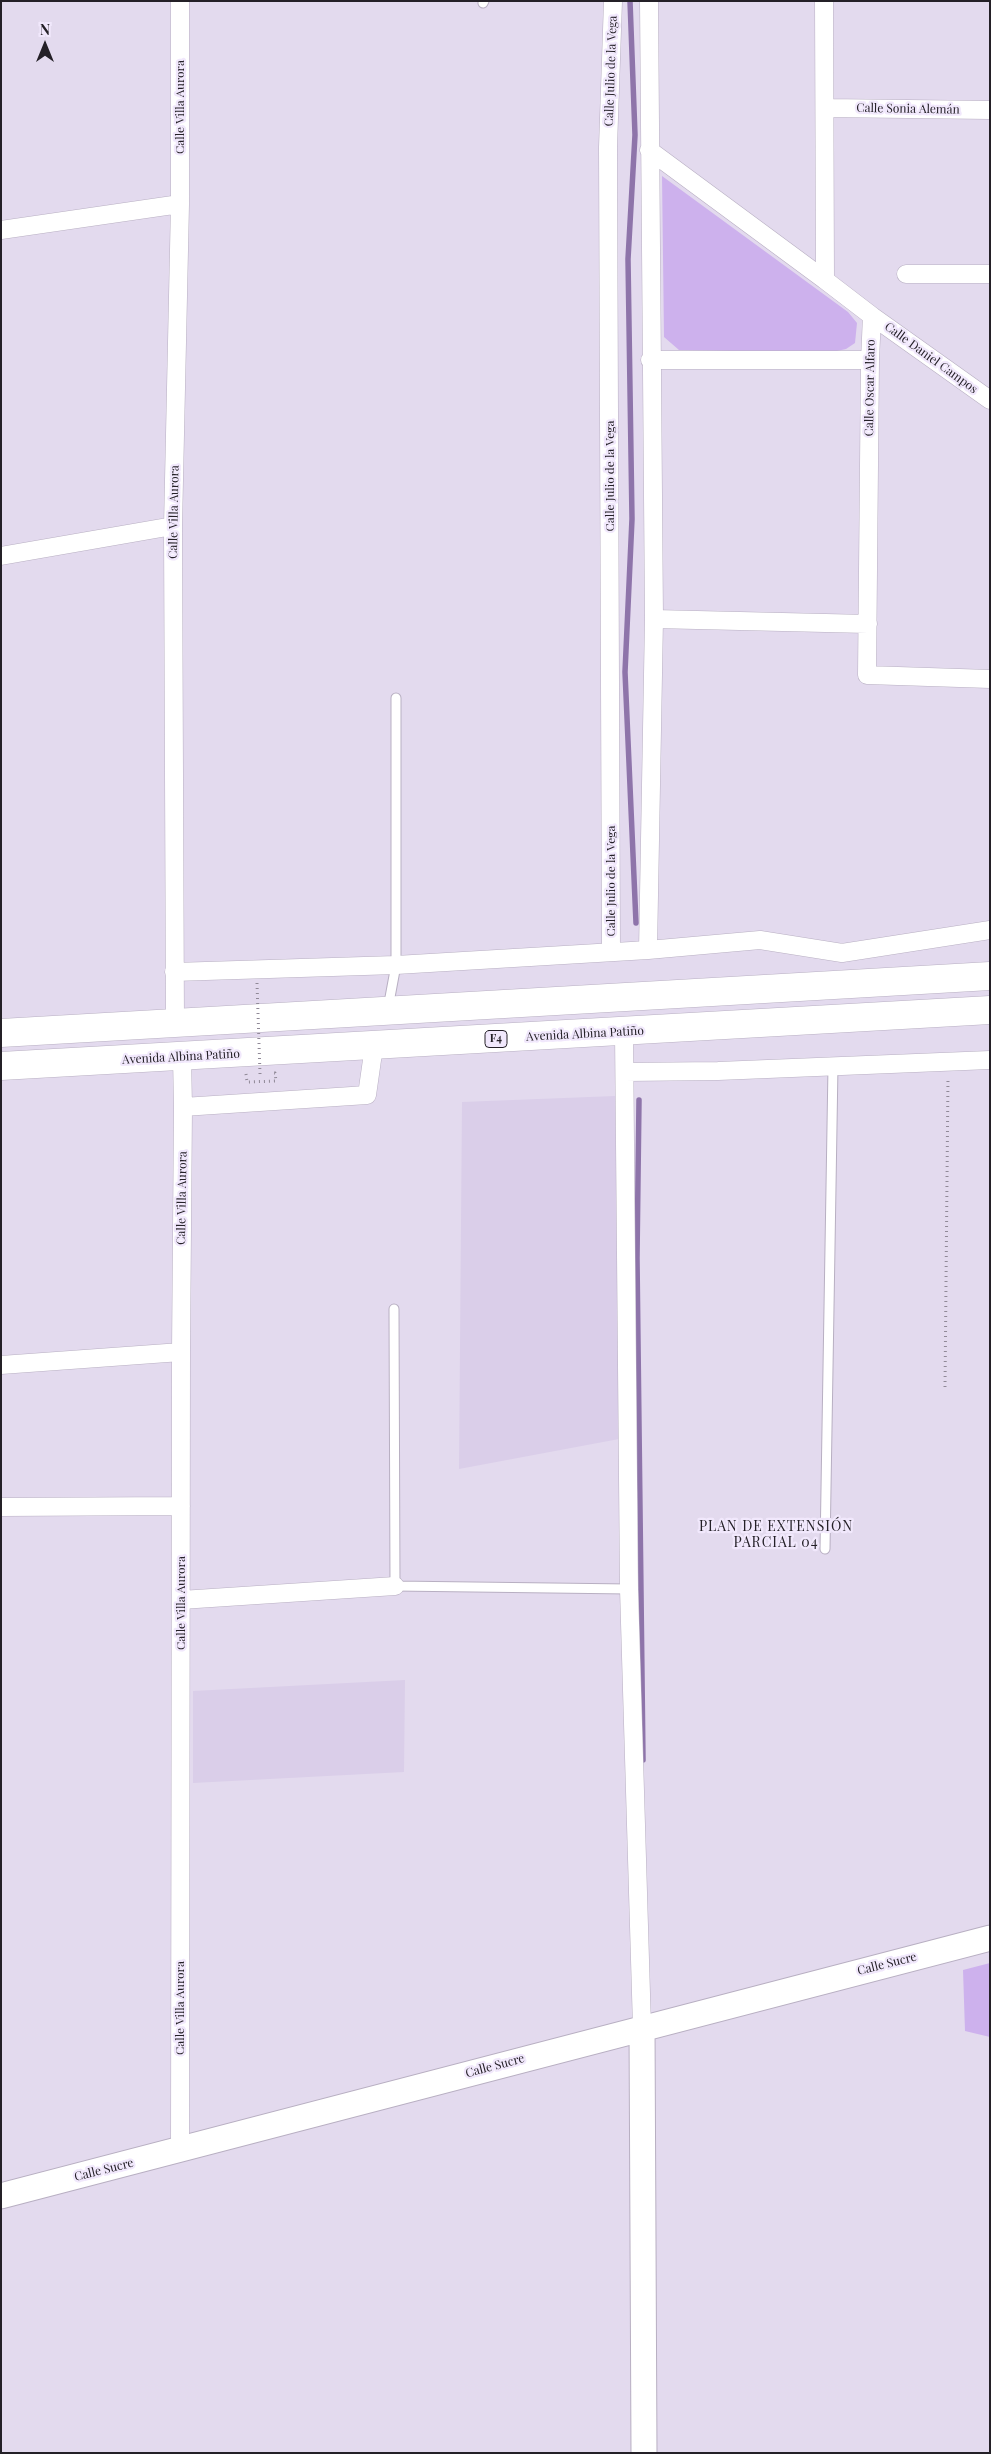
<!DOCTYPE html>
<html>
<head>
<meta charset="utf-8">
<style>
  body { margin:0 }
  #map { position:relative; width:991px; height:2454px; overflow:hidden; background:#e3daee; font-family:"Playfair Display",serif }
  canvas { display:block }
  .frame { position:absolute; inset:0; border:2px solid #242027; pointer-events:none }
  .north { position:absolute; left:20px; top:20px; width:50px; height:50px; -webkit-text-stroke:4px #f1e8fc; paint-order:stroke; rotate:0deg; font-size:14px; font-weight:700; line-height:20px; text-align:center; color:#242027 }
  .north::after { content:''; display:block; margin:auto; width:18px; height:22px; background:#242027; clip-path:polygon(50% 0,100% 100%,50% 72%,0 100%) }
</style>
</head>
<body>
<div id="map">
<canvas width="991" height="2454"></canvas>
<div class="frame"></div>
<div class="north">N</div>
</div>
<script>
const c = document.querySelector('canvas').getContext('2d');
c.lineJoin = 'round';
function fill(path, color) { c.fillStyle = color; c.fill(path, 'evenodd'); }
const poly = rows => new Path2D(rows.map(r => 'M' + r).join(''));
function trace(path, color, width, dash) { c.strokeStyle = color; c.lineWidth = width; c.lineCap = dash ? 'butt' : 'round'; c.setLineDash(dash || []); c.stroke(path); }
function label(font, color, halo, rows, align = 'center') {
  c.font = font + ' "Playfair Display",serif'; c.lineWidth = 4.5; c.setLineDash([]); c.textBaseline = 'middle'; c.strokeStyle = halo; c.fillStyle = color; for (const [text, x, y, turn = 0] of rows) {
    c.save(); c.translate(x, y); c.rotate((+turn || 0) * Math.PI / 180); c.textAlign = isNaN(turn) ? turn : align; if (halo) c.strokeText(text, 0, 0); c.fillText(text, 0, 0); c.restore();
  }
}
const built = poly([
  [615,1096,619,1439,459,1469,462,1102],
  [405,1680,404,1772,193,1783,193,1691]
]);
const green = poly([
  [662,176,848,312,857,323,855,343,846,349,828,353,679,350,664,337],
  [990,1963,990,2037,965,2031,963,1970]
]);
const stream = poly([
  [630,1,635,135,628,259,632,519,625,672,636,923],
  [639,1100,637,1258,643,1760]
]);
const path = poly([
  [246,1074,247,1082,276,1081,275,1073,273,1073],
  [945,1387,948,1077]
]);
const lane = poly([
  [483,3,484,1],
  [388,1008,396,965,396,698],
  [394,1309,395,1586,629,1589],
  [825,1549,833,1066]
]);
const street = poly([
  [824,1,825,280,872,316,870,360,867,675,990,679],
  [826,108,990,110],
  [649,150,825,280],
  [1,230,180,204],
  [906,274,990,274],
  [872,316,990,400],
  [650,360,870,360],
  [1,556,173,526],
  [654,619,868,624],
  [648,950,654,619,649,1],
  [611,951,608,147,613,1],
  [174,972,396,965,648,950,760,940,842,953,990,930],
  [175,1023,173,526,180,204,180,1],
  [624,1032,629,1589,642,2027],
  [625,1072,718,1071,990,1060],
  [183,1107,367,1095,374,1046],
  [1,1365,181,1352],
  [1,1507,181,1506],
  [181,1600,395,1586],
  [180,2150,181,1352,183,1107,182,1056]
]);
const secondary = poly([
  [642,2027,644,2453],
  [1,2196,990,1938]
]);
const highway = poly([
  [1,1033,990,976],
  [1,1066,990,1010]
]);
const pathBridge = poly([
  [257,983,260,1074]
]);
const shields = [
  [496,1039,22]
];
const shieldNames = [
  ["F4",496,1039]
];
const streetNames = [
  ["Calle Julio de la Vega",611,71,-88],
  ["Calle Villa Aurora",180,107,-90],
  ["Calle Sonia Alemán",908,109,1],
  ["Calle Daniel Campos",931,358,36],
  ["Calle Oscar Alfaro",870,388,-89],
  ["Calle Julio de la Vega",610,476,-90],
  ["Calle Villa Aurora",174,512,-89],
  ["Calle Julio de la Vega",611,881,-90],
  ["Avenida Albina Patiño",585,1034,-3],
  ["Avenida Albina Patiño",181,1057,-3],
  ["Calle Villa Aurora",182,1198,-89],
  ["Calle Villa Aurora",181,1603,-90],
  ["Calle Sucre",887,1964,-14],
  ["Calle Villa Aurora",180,2008,-90],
  ["Calle Sucre",495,2066,-15],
  ["Calle Sucre",104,2170,-14]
];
const neighbourhoodNames = [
  ["PLAN DE EXTENSIÓN",776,1527],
  ["PARCIAL 04",776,1543]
];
fill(built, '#dacee9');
fill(green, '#cdb1ed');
trace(stream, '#8e74aa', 5.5);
trace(lane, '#b8afc2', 11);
trace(street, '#b8afc2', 19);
trace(secondary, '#b8afc2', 27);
trace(highway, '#b8afc2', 29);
trace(path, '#908997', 3, [1, 4]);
trace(lane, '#fff', 9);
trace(street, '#fff', 18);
trace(secondary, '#fff', 25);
trace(highway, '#fff', 28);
trace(pathBridge, '#908997', 3, [1, 4]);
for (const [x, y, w] of shields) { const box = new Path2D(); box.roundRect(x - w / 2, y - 8.5, w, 17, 4); c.fillStyle = '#f1e8fc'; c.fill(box); trace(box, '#242027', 1); }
label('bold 11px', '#242027', null, shieldNames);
label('12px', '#242027', '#f1e8fc', streetNames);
c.letterSpacing = '1px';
label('14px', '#242027', '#f1e8fc', neighbourhoodNames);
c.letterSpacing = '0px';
</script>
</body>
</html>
